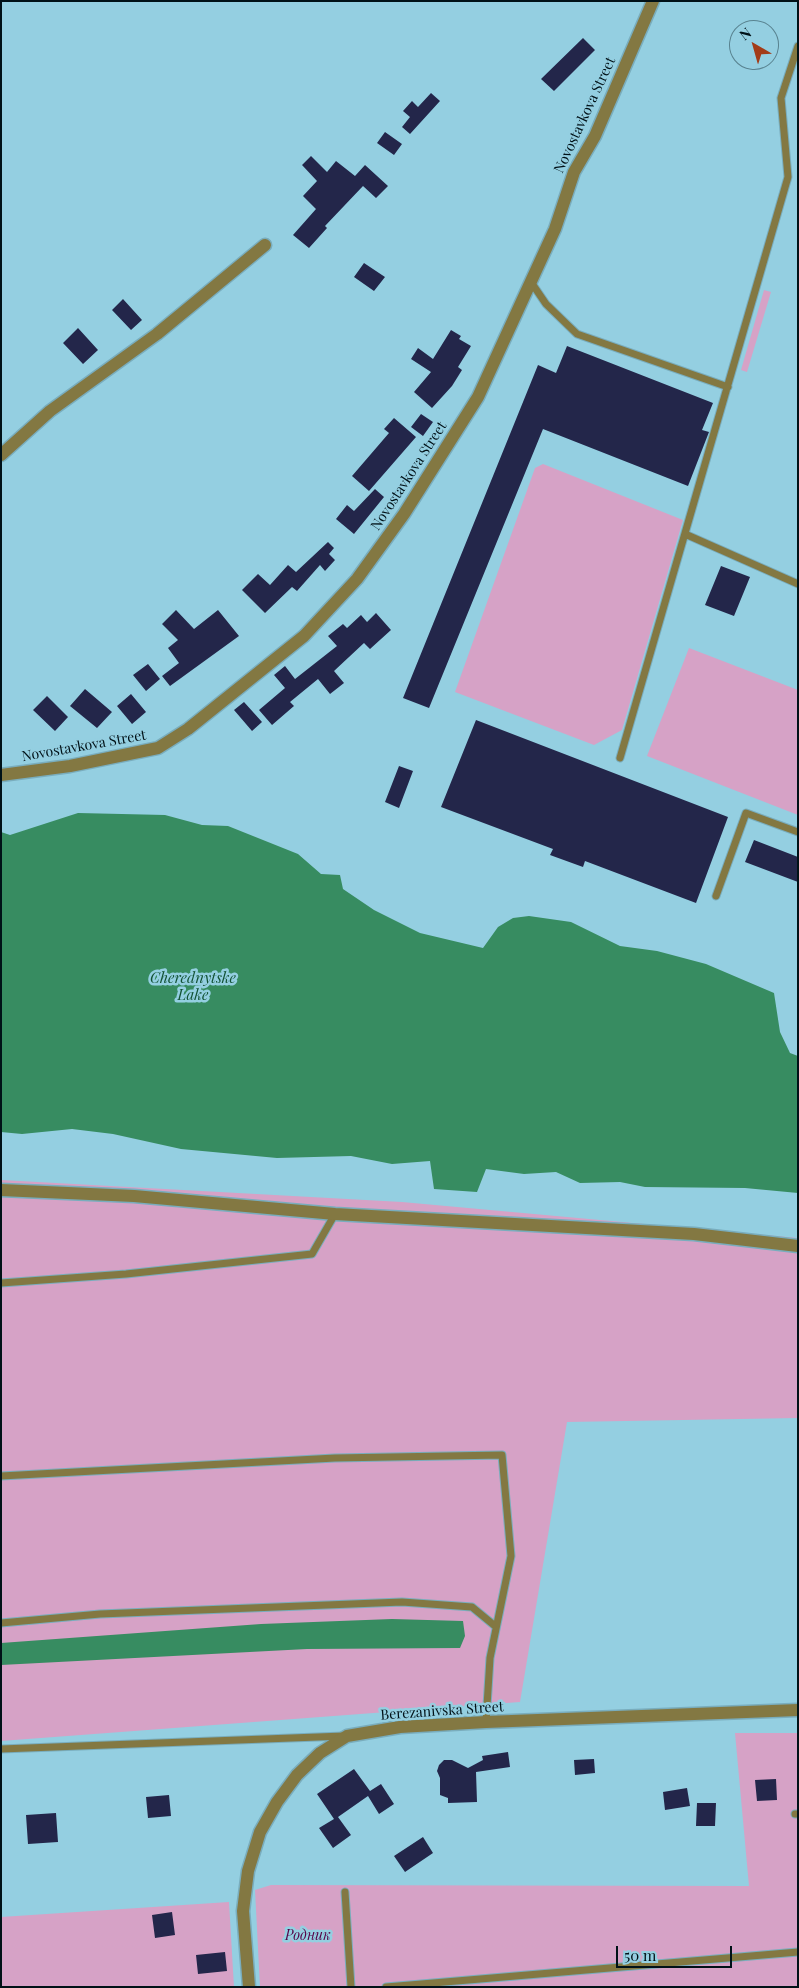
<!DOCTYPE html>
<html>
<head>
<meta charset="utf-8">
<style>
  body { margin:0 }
  #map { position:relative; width:799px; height:1988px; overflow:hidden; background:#94cfe1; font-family:"Playfair Display",serif }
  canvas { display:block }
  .frame { position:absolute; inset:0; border:2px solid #001117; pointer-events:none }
  .north { position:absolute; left:729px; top:20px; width:50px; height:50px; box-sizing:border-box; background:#94cfe1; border:1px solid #598390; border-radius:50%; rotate:322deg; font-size:14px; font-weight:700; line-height:20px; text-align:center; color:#001117 }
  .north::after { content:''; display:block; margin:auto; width:18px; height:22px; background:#a33c18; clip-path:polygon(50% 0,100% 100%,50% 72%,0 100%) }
  .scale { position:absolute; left:616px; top:1946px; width:116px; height:22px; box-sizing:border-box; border:2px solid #001117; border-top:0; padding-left:6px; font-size:15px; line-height:18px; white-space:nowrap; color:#001117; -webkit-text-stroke:4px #94cfe1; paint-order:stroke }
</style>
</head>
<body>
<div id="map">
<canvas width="799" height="1988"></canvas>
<div class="frame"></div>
<div class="north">N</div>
<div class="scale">50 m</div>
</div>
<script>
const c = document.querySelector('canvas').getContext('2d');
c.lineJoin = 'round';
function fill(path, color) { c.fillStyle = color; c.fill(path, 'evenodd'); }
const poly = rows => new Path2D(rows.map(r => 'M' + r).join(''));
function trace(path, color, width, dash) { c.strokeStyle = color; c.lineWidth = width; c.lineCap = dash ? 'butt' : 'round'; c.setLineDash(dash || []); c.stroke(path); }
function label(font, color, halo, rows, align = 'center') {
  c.font = font + ' "Playfair Display",serif'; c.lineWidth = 5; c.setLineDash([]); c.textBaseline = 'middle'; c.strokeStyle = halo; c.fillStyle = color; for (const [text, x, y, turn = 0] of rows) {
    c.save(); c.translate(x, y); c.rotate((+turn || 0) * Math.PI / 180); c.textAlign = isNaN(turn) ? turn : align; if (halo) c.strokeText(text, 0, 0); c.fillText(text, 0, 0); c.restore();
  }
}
const green = poly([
  [764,290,771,292,747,372,741,370],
  [543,464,683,520,622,730,594,745,455,692,535,468],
  [689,648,798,690,798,815,647,756],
  [1,1180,402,1202,798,1238,798,1418,567,1422,520,1702,1,1741],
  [735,1733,798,1733,798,1987,260,1987,255,1890,271,1885,749,1886],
  [229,1902,234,1987,1,1987,1,1917]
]);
const water = poly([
  [78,813,165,815,202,825,228,826,298,854,321,874,340,875,343,889,374,910,420,933,483,948,498,927,513,918,529,916,571,922,620,946,657,951,706,964,774,993,780,1032,790,1053,798,1056,798,1193,745,1188,645,1187,620,1182,580,1183,556,1172,524,1174,486,1169,477,1192,434,1189,430,1161,392,1164,351,1156,277,1158,181,1149,113,1134,72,1129,22,1134,1,1132,1,832,10,835],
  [392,1619,463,1621,465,1636,460,1648,307,1649,1,1665,1,1643,261,1624]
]);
const building = poly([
  [583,38,595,50,554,91,541,79],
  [431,93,440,101,410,134,402,127,410,117,403,111,412,101,418,107],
  [385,132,402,144,394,155,377,143],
  [311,156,327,172,336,161,355,176,365,165,388,186,376,198,363,186,325,226,327,228,309,248,293,235,316,209,303,196,317,181,302,165],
  [364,263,385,277,374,291,354,277],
  [123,299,142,320,131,330,112,310],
  [78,328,98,350,83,364,63,343],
  [451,330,461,336,459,339,471,346,458,367,462,370,452,386,432,408,414,392,431,372,411,359,418,348,433,359],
  [567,346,713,403,702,430,709,432,688,486,543,429,429,708,403,698,538,365,556,373],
  [421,414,433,422,423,436,411,427],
  [394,418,416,437,369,491,352,476,389,433,384,429],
  [375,489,384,497,354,534,336,519,347,505,354,511],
  [328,542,334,548,329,554,335,560,325,571,320,565,297,591,292,587,265,613,242,590,258,574,270,585,288,565,296,572],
  [721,566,750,577,734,616,705,605],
  [176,610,194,629,218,610,239,636,170,686,162,676,179,663,168,648,178,640,162,624],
  [376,613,391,630,370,649,364,643,334,671,344,683,330,694,318,679,290,702,294,706,272,725,259,710,285,688,274,675,285,666,295,679,337,646,328,636,343,624,347,628,361,615,367,622],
  [148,664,160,679,146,691,133,675],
  [85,689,112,712,97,728,70,706],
  [131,694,146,712,132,724,117,706],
  [47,696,68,717,55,731,33,710],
  [244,702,262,722,252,731,234,710],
  [476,720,728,817,696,903,585,861,583,867,550,855,553,849,441,807],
  [399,766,413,771,399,808,385,802],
  [754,840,798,857,798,882,745,862],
  [508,1752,510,1767,476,1772,477,1802,448,1803,448,1798,440,1795,440,1778,437,1771,439,1765,444,1760,452,1760,468,1768,483,1760,482,1756],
  [594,1759,595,1773,575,1775,574,1760],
  [354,1769,370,1791,381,1784,394,1804,379,1814,368,1796,338,1817,351,1835,333,1848,319,1828,334,1819,317,1794],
  [776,1779,777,1800,757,1801,755,1780],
  [687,1788,690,1806,665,1810,663,1792],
  [169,1795,171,1816,148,1818,146,1797],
  [697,1803,716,1803,715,1826,696,1826],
  [56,1813,58,1842,28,1844,26,1815],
  [423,1837,433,1853,405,1872,394,1856],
  [172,1912,175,1935,155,1938,152,1915],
  [225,1952,227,1971,198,1974,196,1955]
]);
const lane = poly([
  [531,282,546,304,577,334,728,387],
  [685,534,798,584],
  [620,758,788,177,781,98,798,46],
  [716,896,746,813,798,832],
  [1,1283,126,1274,312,1254,335,1214],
  [1,1476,335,1458,502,1455,511,1556,490,1658,486,1722],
  [1,1623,100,1614,402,1602,472,1607,495,1626],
  [1,1749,344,1736],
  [795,1814,798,1814],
  [345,1892,351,1987],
  [386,1987,798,1952]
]);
const street = poly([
  [1,455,50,411,157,334,265,245],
  [1,775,70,766,158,748,188,729,304,636,357,579,404,514,478,397,555,229,574,172,595,136,653,1],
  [1,1190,134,1196,335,1214,694,1234,798,1246],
  [249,1987,243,1911,248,1871,260,1832,277,1802,297,1775,320,1753,347,1736,400,1727,486,1722,798,1710]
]);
const streetNames = [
  ["Novostavkova Street",585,115,-65],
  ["Novostavkova Street",409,476,-57],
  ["Novostavkova Street",84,746,-10],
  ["Berezanivska Street",442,1711,-4]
];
const parkNames = [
  ["Родник",308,1936]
];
const waterNames = [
  ["Cherednytske",193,978],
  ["Lake",193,995]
];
fill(green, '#d6a2c6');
fill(water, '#378c61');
fill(building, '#23264a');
trace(lane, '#79adbd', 9);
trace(street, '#79adbd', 15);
trace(lane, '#837842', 7);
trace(street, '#837842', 12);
label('14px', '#001117', '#94cfe1', streetNames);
label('italic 14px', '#560046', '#94cfe1', parkNames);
label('italic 15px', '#125234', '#94cfe1', waterNames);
</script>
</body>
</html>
